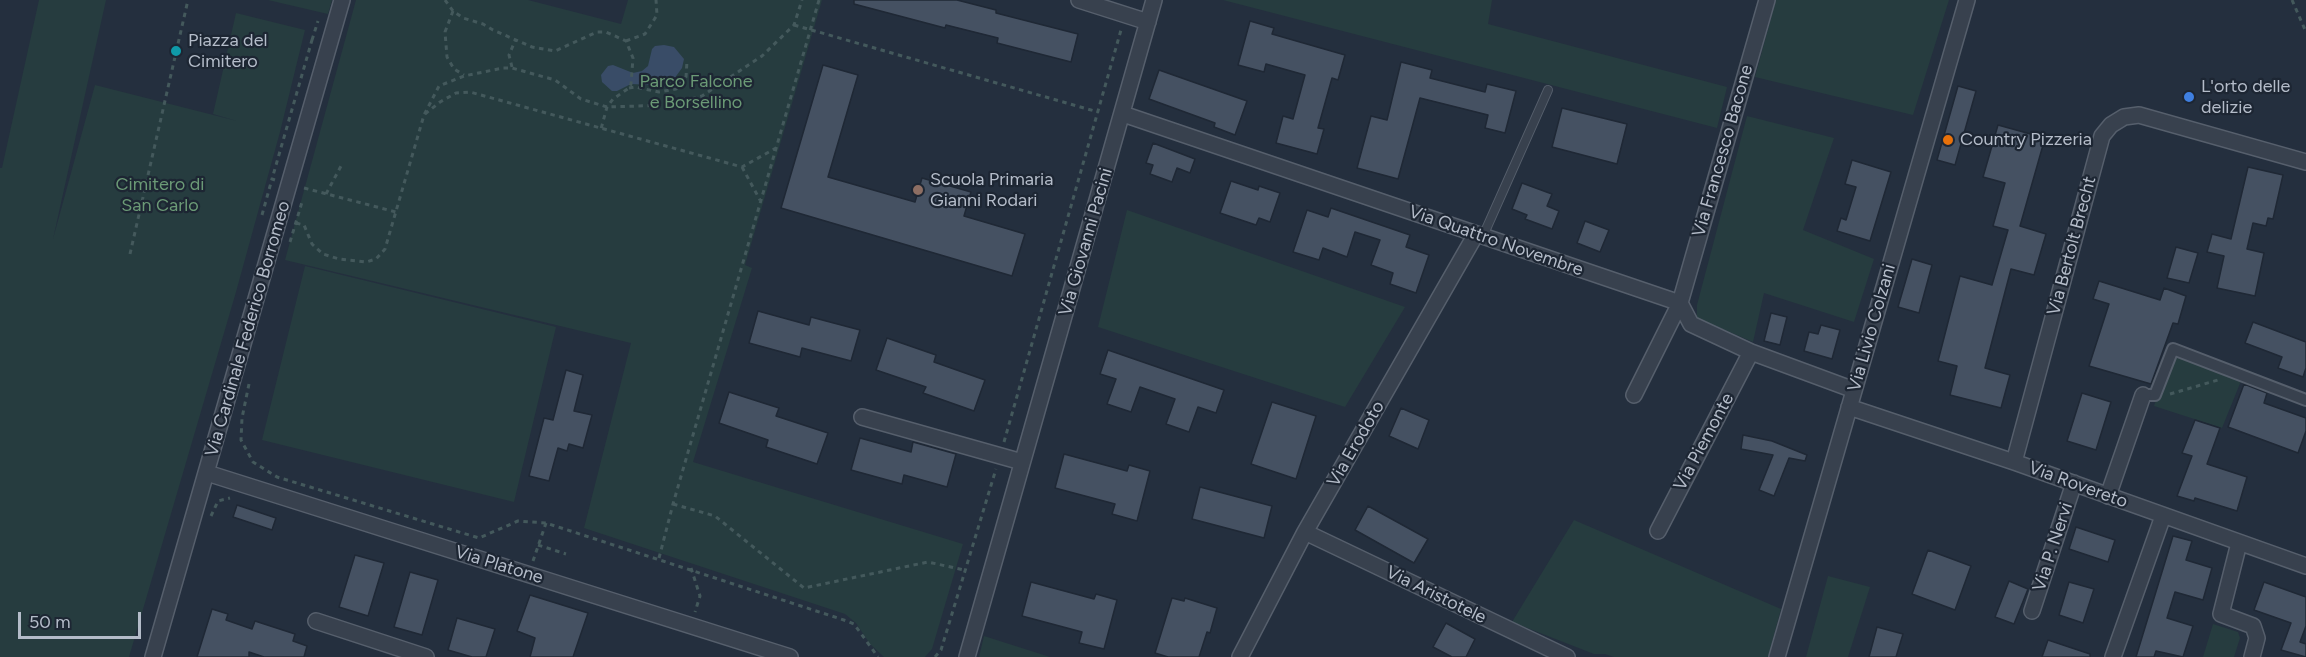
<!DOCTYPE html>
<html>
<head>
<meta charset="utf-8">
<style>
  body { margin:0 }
  #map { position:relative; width:2306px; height:657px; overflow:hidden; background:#242f3e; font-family:Figtree,sans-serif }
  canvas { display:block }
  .scale { position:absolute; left:18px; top:612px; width:123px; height:27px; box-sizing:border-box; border:3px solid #b4bcc9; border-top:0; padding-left:8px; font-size:18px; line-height:21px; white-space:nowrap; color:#b4bcc9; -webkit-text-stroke:4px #1d2633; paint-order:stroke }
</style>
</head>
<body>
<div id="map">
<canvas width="2306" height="657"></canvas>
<div class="scale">50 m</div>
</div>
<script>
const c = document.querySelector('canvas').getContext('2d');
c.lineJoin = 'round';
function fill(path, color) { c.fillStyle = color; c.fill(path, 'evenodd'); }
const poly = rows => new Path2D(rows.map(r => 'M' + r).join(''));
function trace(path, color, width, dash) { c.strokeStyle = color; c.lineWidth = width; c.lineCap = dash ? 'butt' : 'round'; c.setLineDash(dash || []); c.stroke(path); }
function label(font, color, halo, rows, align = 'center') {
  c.font = font + ' Figtree,sans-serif'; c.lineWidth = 4.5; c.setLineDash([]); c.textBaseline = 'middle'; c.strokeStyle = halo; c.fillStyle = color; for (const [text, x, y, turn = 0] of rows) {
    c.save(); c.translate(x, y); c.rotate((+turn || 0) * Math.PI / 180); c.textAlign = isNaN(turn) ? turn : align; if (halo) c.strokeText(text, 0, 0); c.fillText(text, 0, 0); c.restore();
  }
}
const green = poly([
  [39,0,106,0,53,239,95,85,237,121,213,114,236,13,305,30,280,132,236,292,129,657,0,657,0,168,2,168],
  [268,0,332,0,328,14],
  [356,0,528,0,621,24,628,0,822,0,745,265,752,268,693,462,963,544,932,649,925,657,884,657,870,644,856,623,845,614,584,528,631,343,285,260],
  [1223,0,1492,0,1488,24,1727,87,1717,128],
  [1776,0,1949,0,1913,115,1755,77],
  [1747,116,1834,138,1803,230,1874,259,1854,322,1764,293,1753,342,1697,318,1697,305],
  [1127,210,1405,307,1345,407,1098,327],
  [305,266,556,327,514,502,262,440],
  [2173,349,2243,376,2222,428,2154,406],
  [1574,520,1781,609,1768,657,1614,657,1605,654,1594,654,1512,622],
  [1828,576,1870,587,1848,657,1806,657],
  [2213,624,2238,632,2240,638,2234,657,2203,657],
  [984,636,1050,657,979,657]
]);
const water = poly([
  [664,45,674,47,684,59,682,68,674,79,666,83,652,85,631,84,617,91,612,91,602,82,601,75,608,66,613,65,633,73,642,71,648,66,652,49,655,46]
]);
const building = poly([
  [854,0,957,0,996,10,996,13,1078,34,1071,62,997,43,998,38,946,25,945,28,854,4,854,0],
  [1250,21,1274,28,1272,34,1345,55,1338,80,1332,78,1318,128,1324,129,1317,154,1276,143,1283,116,1293,119,1305,75,1266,64,1264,72,1238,65,1250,21],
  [1401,62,1432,70,1430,78,1485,92,1487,84,1516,91,1505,133,1485,128,1488,115,1420,98,1398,179,1357,168,1371,116,1387,120,1401,62],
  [823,65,858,75,828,177,915,202,922,178,971,192,964,216,1025,234,1012,276,781,208,823,65],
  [1159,70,1247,101,1235,135,1214,127,1215,123,1149,99,1159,70],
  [1958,86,1976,91,1955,165,1937,160,1958,86],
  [1562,108,1627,124,1617,164,1552,147,1562,108],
  [1998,125,2045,138,2020,226,2046,234,2034,275,2011,269,1985,368,2010,375,2001,408,1950,395,1957,366,1938,361,1960,276,1992,285,2008,230,1993,226,2005,183,1983,177,1998,125],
  [1153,143,1195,159,1190,173,1177,168,1172,182,1150,174,1153,165,1146,163,1153,143],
  [1852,160,1891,172,1870,241,1837,231,1841,218,1846,220,1856,187,1845,184,1852,160],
  [2248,167,2283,175,2273,219,2268,218,2266,226,2253,223,2247,249,2264,253,2255,296,2217,288,2224,256,2207,252,2212,234,2231,239,2248,167],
  [1231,181,1258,190,1259,186,1280,193,1270,222,1259,218,1256,225,1220,213,1231,181],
  [1522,183,1552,194,1547,206,1559,211,1552,229,1525,219,1527,215,1512,209,1522,183],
  [1331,208,1410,235,1406,247,1429,255,1416,293,1390,284,1393,273,1371,265,1380,240,1355,232,1347,257,1323,248,1319,260,1293,252,1307,210,1328,217,1331,208],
  [1585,221,1609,230,1600,252,1577,243,1585,221],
  [2176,247,2198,253,2189,283,2167,278,2176,247],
  [1912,259,1932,265,1919,313,1898,307,1912,259],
  [2099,281,2160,300,2164,288,2186,296,2178,324,2173,323,2151,384,2089,366,2109,304,2093,299,2099,281],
  [758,311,809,325,811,317,860,330,851,361,802,348,800,357,749,343,758,311],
  [1771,313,1787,317,1780,345,1764,341,1771,313],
  [2253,322,2306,342,2306,368,2303,377,2278,368,2282,357,2245,343,2253,322],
  [1821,325,1840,330,1832,359,1804,351,1809,332,1818,334,1821,325],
  [887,338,936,355,934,362,985,380,974,411,923,393,926,387,876,370,887,338],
  [1108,350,1224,390,1216,413,1198,407,1189,432,1166,424,1175,399,1140,387,1131,412,1107,404,1116,379,1100,374,1108,350],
  [566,370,583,375,574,411,592,415,583,448,569,444,567,451,558,448,549,481,529,476,544,418,553,420,566,370],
  [2244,384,2267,393,2264,403,2306,418,2306,431,2298,453,2228,427,2244,384],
  [729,392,779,408,776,416,828,433,817,464,766,447,768,440,719,423,729,392],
  [2082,393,2111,402,2096,450,2067,441,2082,393],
  [1272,402,1316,416,1296,479,1251,464,1272,402],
  [1401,408,1429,420,1418,449,1389,436,1401,408],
  [2195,420,2220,428,2207,464,2247,477,2237,511,2195,498,2194,501,2177,496,2192,456,2182,453,2195,420],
  [1743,435,1772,441,1807,455,1805,461,1789,458,1774,496,1759,490,1773,455,1741,449,1743,435],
  [860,438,911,452,913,442,956,454,947,487,904,475,902,484,851,470,860,438],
  [1064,454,1127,471,1129,465,1150,471,1137,521,1112,514,1115,504,1055,488,1064,454],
  [1200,487,1272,506,1264,538,1192,519,1200,487],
  [237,505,276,518,272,530,233,517,237,505],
  [1368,506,1428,539,1414,563,1355,530,1368,506],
  [2076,527,2115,540,2108,562,2069,549,2076,527],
  [2173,536,2192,541,2186,560,2212,568,2203,600,2175,592,2167,618,2193,626,2183,657,2156,651,2154,657,2136,657,2173,536],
  [1928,550,1971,566,1955,610,1912,594,1928,550],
  [355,555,384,563,368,616,339,607,355,555],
  [410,572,438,580,422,635,394,627,410,572],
  [2009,581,2028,589,2014,624,1995,617,2009,581],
  [1031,582,1094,599,1096,594,1117,600,1104,649,1079,643,1082,632,1022,616,1031,582],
  [2069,582,2094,589,2083,623,2059,615,2069,582],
  [2264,582,2306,597,2306,626,2300,642,2306,644,2306,657,2281,650,2291,623,2254,610,2264,582],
  [530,595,588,613,573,657,530,657,535,638,517,631,530,595],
  [1172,598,1184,601,1185,598,1217,608,1210,633,1207,632,1199,657,1168,657,1155,653,1172,598],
  [212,609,228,614,226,620,252,629,255,621,295,634,293,641,307,646,304,657,264,657,249,652,249,657,197,657,212,609],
  [457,618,495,629,486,657,472,657,448,650,457,618],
  [1446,623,1475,639,1466,657,1452,657,1433,647,1446,623],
  [1877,627,1903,634,1896,657,1869,657,1877,627],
  [2048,640,2090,654,2090,657,2042,657,2048,640]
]);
const path = poly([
  [445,0,453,11,463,18,483,24,493,30,532,47,555,51,597,32,606,32,626,41,633,58,631,84,629,88,613,99,607,107,601,129],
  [2292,0,2306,32],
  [453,11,445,32,447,57,454,69,464,75],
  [794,25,1098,112],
  [312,40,318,21],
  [626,41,645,34,657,15,656,0],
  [512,67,509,55,515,41],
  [629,88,635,87,659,92,676,89,686,77,687,61],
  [425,114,440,102,456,93,470,92,742,167,776,148],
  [742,167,760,200],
  [275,180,272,179,312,40,314,40],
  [304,188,396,212],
  [326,194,341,166],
  [262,215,272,179],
  [296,223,304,225,312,244,323,254,339,259,366,262,376,259,385,249,424,115,439,86,464,76,503,68,512,68,555,80,581,99,607,107,670,105,702,96,762,56,794,25,802,0],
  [290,242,302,202],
  [130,254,188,0],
  [249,384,242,418,241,440,253,462,277,477,479,538,518,521,546,523,847,621,854,624,878,657],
  [2170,394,2218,380],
  [1004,442,1121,30],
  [673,504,715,516,804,588,928,562,964,570],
  [211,516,218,501,230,498],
  [538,545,566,554],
  [659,558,673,504,819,0],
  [533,561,546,523],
  [691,568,700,596,695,612],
  [935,657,941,650,996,469]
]);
const service = poly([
  [1483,236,1548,90]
]);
const pedestrian = poly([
  [2143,395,2155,395,2173,349,2306,400]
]);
const minor = poly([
  [1079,0,1148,22],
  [1123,114,1680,303,1691,324,1751,352,1854,390],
  [1634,395,1680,303,1767,0],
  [1849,407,2014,462,2306,566],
  [862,417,1022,462],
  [2014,462,2102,136,2111,125,2124,117,2139,115,2306,162],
  [207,473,790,657],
  [2108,496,2143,395],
  [1658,531,1751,352],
  [1305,532,1567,657],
  [2239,543,2221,614,2253,626,2257,638,2252,657],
  [2032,611,2074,483],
  [316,621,426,657],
  [153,657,342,0],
  [967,657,1154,0],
  [1240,657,1305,532,1476,234],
  [1777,657,1967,0],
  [2113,657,2163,516]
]);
const markers = [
  [176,51,6,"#0f9aa8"],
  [2189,97,6,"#3f7fe0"],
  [1948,140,6,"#e8710a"],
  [918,190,6,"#8d6e63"]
];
const poiNames = [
  ["Piazza del",188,41],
  ["Cimitero",188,62],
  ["L'orto delle",2201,87],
  ["delizie",2201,108],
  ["Country Pizzeria",1960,140],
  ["Scuola Primaria",930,180],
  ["Gianni Rodari",930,201]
];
const parkNames = [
  ["Parco Falcone",696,82],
  ["e Borsellino",696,103],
  ["Cimitero di",160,185],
  ["San Carlo",160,206]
];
const streetNames = [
  ["Via Francesco Bacone",1723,151,-74],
  ["Via Quattro Novembre",1496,241,19],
  ["Via Giovanni Pacini",1086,242,-74],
  ["Via Bertolt Brecht",2072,246,-75],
  ["Via Livio Colzani",1872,328,-74],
  ["Via Cardinale Federico Borromeo",248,329,-74],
  ["Via Piemonte",1704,442,-62],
  ["Via Erodoto",1356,444,-60],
  ["Via Rovereto",2078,485,20],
  ["Via P. Nervi",2053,547,-72],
  ["Via Platone",499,565,17],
  ["Via Aristotele",1436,595,26]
];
fill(green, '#263c3f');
fill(water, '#394c67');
fill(building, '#455162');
trace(building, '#1f2835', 1.5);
trace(service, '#565f6c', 10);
trace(pedestrian, '#565f6c', 14);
trace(minor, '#565f6c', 18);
trace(path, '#44595c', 3, [4.5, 4.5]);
trace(service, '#38414e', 8);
trace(pedestrian, '#38414e', 10);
trace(minor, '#38414e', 15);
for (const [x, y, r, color] of markers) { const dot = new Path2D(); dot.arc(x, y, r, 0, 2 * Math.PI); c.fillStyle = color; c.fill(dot); trace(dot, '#1d2633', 2); }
label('18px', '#b4bcc9', '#1d2633', poiNames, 'left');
label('18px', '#6b9a76', '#1d2633', parkNames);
label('18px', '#b4bcc9', '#1d2633', streetNames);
</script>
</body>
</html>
